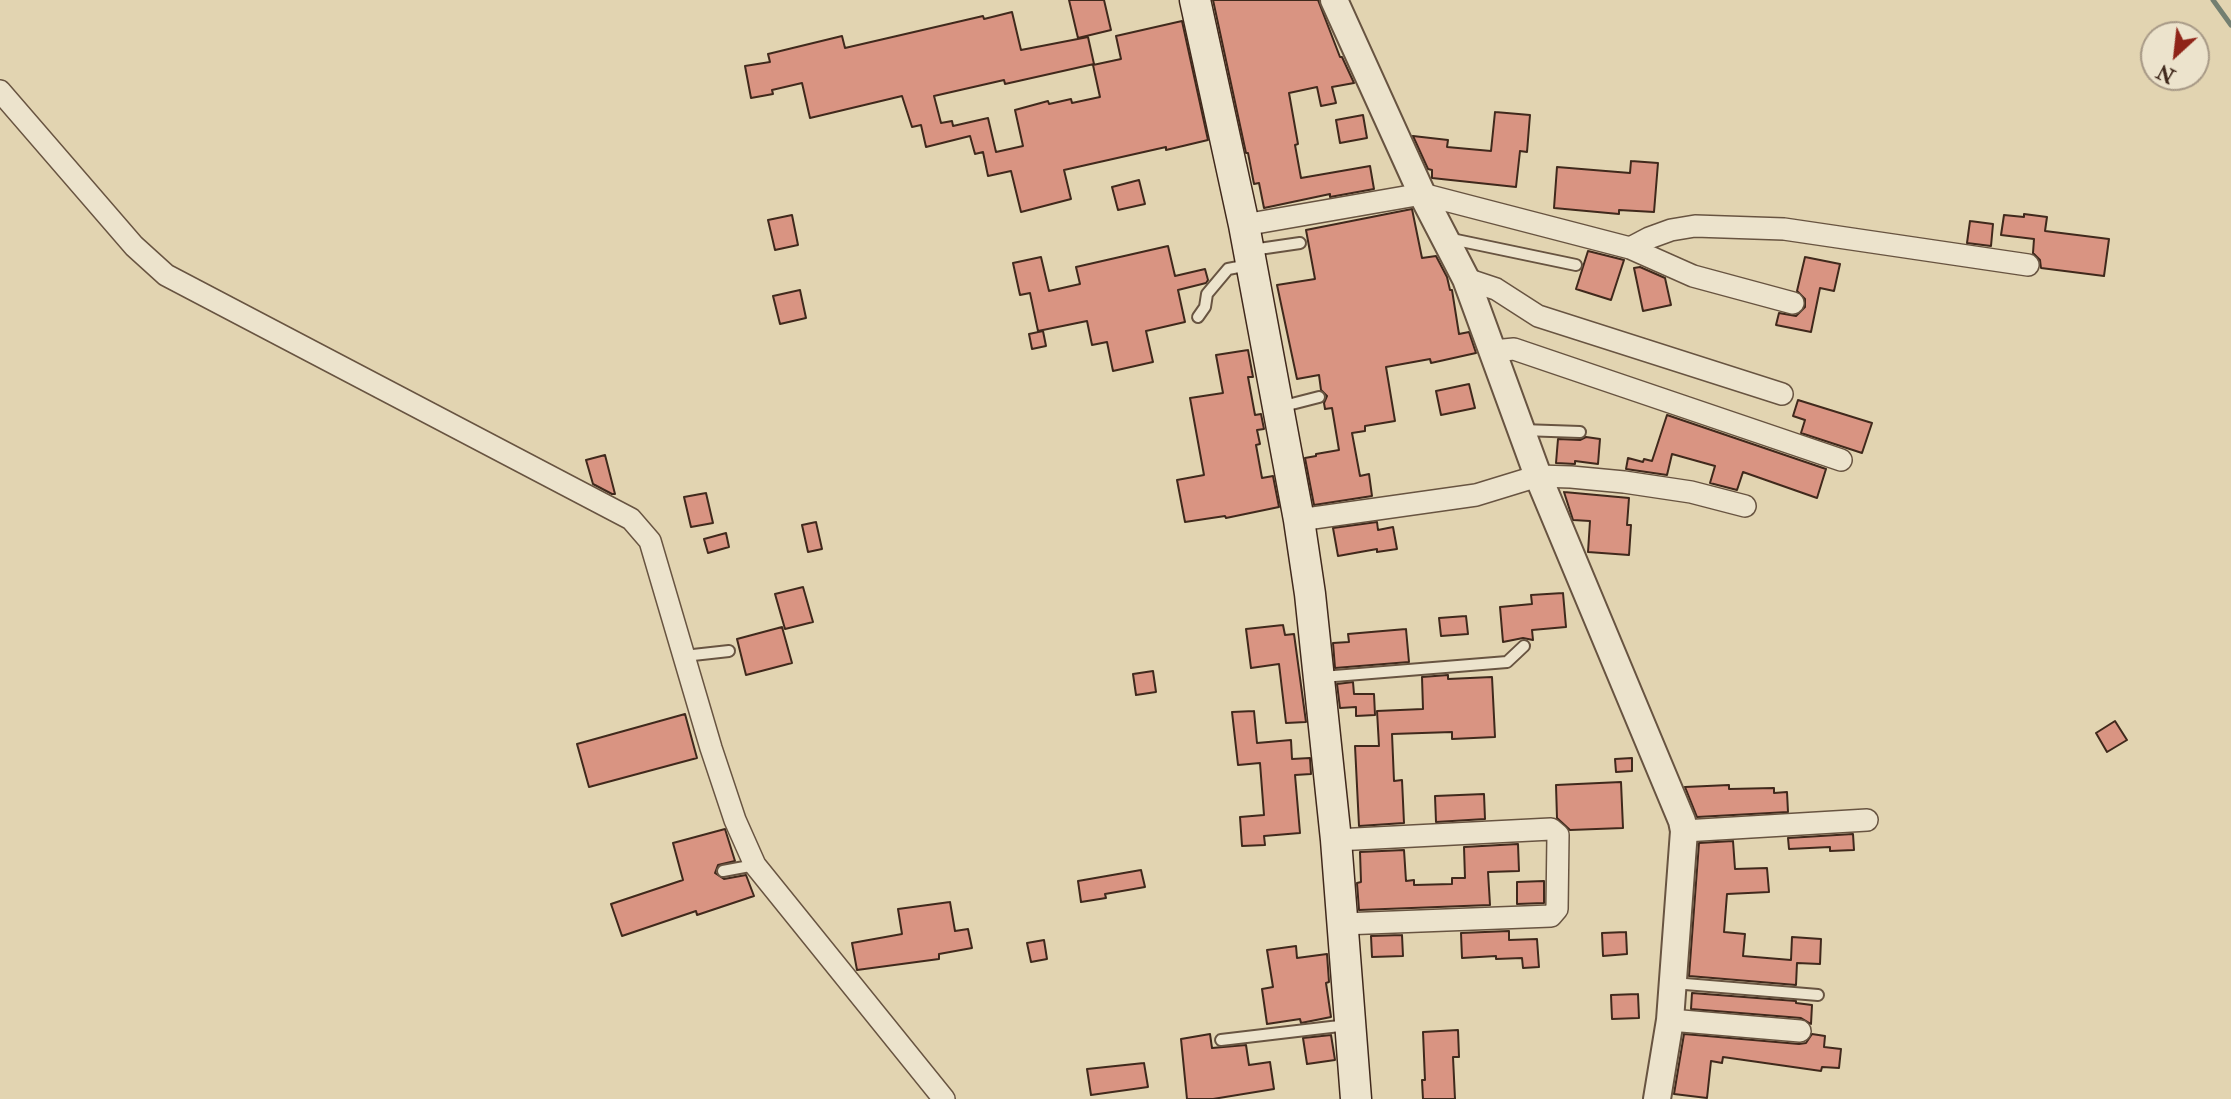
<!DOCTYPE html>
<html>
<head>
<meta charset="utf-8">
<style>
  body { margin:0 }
  #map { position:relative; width:2231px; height:1099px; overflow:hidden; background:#e2d4b1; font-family:"IM FELL Double Pica",serif }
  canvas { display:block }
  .north { position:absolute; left:2140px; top:21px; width:70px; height:70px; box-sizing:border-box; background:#ece3cc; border:2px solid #a79986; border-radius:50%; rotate:207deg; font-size:19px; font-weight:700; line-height:28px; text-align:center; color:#40291c }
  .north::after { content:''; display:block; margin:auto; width:24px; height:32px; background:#8f2418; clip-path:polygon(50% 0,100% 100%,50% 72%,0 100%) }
</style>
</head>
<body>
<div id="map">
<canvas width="2231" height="1099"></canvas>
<div class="north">N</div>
</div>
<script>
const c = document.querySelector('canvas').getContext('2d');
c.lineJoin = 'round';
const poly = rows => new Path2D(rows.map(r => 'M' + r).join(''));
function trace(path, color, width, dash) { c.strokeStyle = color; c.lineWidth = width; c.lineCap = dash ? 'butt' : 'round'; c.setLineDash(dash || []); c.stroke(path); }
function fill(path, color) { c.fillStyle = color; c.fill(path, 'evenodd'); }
const stream = poly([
  [2213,0,2231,25]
]);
const building = poly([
  [1069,0,1104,0,1111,30,1078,38,1069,0],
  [1213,0,1318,0,1340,57,1342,57,1354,83,1332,87,1336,103,1321,106,1317,87,1289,93,1298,144,1295,145,1301,178,1370,166,1374,189,1330,197,1330,194,1264,208,1259,183,1254,184,1248,153,1246,153,1213,0],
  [1012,12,1021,50,1088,37,1094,64,1005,84,1004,80,934,96,941,123,952,121,953,126,988,118,996,152,1023,146,1015,110,1048,101,1049,104,1071,99,1072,103,1100,97,1093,65,1121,59,1116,36,1182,21,1208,140,1166,150,1166,147,1064,170,1071,199,1021,212,1011,171,988,176,983,152,975,154,970,136,926,147,921,125,912,127,902,96,810,118,802,83,772,90,773,94,751,98,745,66,770,62,768,54,842,36,845,48,983,16,984,19,1012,12],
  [1495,112,1530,115,1527,152,1520,151,1516,187,1432,178,1432,170,1428,169,1413,136,1448,140,1447,147,1491,151,1495,112],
  [1363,115,1367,138,1340,143,1336,120,1363,115],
  [1631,161,1658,163,1654,212,1619,210,1619,214,1554,208,1557,167,1630,173,1631,161],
  [1139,180,1145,204,1118,210,1112,187,1139,180],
  [1412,209,1422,258,1436,256,1447,277,1450,290,1452,290,1459,334,1469,332,1476,353,1431,363,1430,359,1386,367,1395,421,1365,426,1365,431,1352,433,1360,476,1369,474,1372,496,1314,505,1305,458,1316,456,1316,454,1339,450,1332,408,1325,409,1324,403,1327,396,1321,390,1319,375,1297,379,1277,285,1315,279,1306,230,1412,209],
  [2024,214,2047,217,2045,231,2109,239,2104,276,2041,268,2040,260,2033,253,2034,239,2001,235,2004,215,2024,217,2024,214],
  [792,215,798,245,775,250,768,220,792,215],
  [1970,221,1993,224,1991,246,1967,243,1970,221],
  [1168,246,1175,276,1205,269,1208,280,1206,283,1178,290,1185,322,1146,331,1153,362,1113,371,1107,342,1092,345,1087,321,1038,331,1030,293,1020,295,1013,263,1041,257,1049,291,1080,284,1076,267,1168,246],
  [1588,251,1624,260,1611,300,1576,289,1588,251],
  [1805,257,1840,264,1834,291,1820,288,1811,332,1776,325,1779,313,1796,316,1805,307,1805,299,1797,291,1805,257],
  [1640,267,1665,278,1671,305,1643,311,1634,268,1640,267],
  [800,290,806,318,780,324,773,296,800,290],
  [1043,331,1046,346,1032,349,1029,334,1043,331],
  [1248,350,1253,377,1248,377,1255,415,1261,414,1264,429,1257,430,1260,444,1256,445,1262,478,1273,476,1279,507,1226,518,1225,516,1185,522,1177,480,1204,475,1190,398,1223,393,1216,355,1248,350],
  [1469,384,1475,408,1441,415,1436,391,1469,384],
  [1798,400,1872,423,1862,453,1801,433,1805,420,1793,416,1798,400],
  [1667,415,1826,469,1817,498,1743,472,1737,490,1710,483,1715,466,1672,454,1667,475,1626,469,1628,458,1643,462,1644,459,1652,461,1667,415],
  [1586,437,1600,439,1598,464,1575,461,1575,464,1556,463,1558,439,1580,440,1586,437],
  [605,455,615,494,612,494,593,484,586,460,605,455],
  [1564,492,1629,498,1627,525,1631,525,1629,555,1588,552,1590,521,1573,520,1564,492],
  [706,493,713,523,691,527,684,497,706,493],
  [816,522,822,549,808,552,802,525,816,522],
  [1377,522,1378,530,1393,527,1397,549,1377,552,1377,549,1338,556,1333,528,1377,522],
  [726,533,729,547,708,553,704,539,726,533],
  [803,587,813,622,785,629,775,594,803,587],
  [1563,593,1566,627,1532,630,1533,640,1523,638,1503,642,1500,607,1532,604,1531,595,1563,593],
  [1466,616,1468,634,1441,636,1439,618,1466,616],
  [1283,625,1285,635,1294,634,1306,722,1286,723,1279,664,1251,668,1246,629,1283,625],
  [782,627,792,663,746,675,737,639,782,627],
  [1406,629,1409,662,1335,668,1333,643,1349,642,1348,634,1406,629],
  [1153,671,1156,692,1136,695,1133,674,1153,671],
  [1448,675,1448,679,1492,677,1495,737,1452,739,1452,732,1392,734,1394,781,1402,780,1404,823,1359,826,1355,746,1379,746,1377,711,1423,709,1422,677,1448,675],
  [1353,682,1354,694,1374,694,1375,715,1356,716,1356,707,1340,708,1337,684,1353,682],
  [1254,711,1257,743,1291,740,1292,759,1310,758,1311,774,1295,775,1300,833,1264,836,1265,845,1242,846,1240,817,1264,815,1260,763,1238,765,1232,712,1254,711],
  [685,714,697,758,589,787,577,744,685,714],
  [2115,721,2127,740,2107,752,2096,733,2115,721],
  [1632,758,1632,771,1616,772,1615,759,1632,758],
  [1621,782,1623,828,1570,830,1557,818,1556,785,1621,782],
  [1729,785,1729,789,1774,788,1774,793,1787,792,1788,812,1697,817,1685,787,1729,785],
  [1484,794,1485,819,1436,822,1435,796,1484,794],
  [725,829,735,861,718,865,715,873,724,879,746,875,754,896,697,915,696,911,622,936,611,904,683,880,673,843,725,829],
  [1853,834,1854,850,1830,851,1830,847,1789,849,1788,838,1853,834],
  [1733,841,1735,869,1767,868,1769,892,1727,894,1724,932,1745,934,1743,956,1791,960,1792,937,1821,939,1820,964,1797,963,1796,985,1689,976,1699,843,1733,841],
  [1518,844,1519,871,1488,872,1490,905,1359,910,1357,883,1361,882,1360,852,1404,850,1406,881,1414,880,1414,885,1452,884,1452,878,1465,878,1464,847,1518,844],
  [1141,870,1145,887,1105,894,1106,898,1081,902,1078,881,1141,870],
  [1544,881,1544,903,1517,904,1517,882,1544,881],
  [950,902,955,931,968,929,972,948,939,954,939,959,857,970,852,943,902,934,898,909,950,902],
  [1509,931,1509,940,1537,939,1539,967,1523,968,1522,958,1496,959,1496,956,1462,958,1461,933,1509,931],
  [1626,932,1627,954,1603,956,1602,933,1626,932],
  [1402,935,1403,956,1372,957,1371,936,1402,935],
  [1044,940,1047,959,1031,962,1027,943,1044,940],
  [1296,946,1297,958,1327,954,1329,982,1326,983,1331,1017,1301,1023,1300,1019,1267,1024,1262,989,1273,987,1267,950,1296,946],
  [1692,993,1796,1001,1796,1003,1812,1005,1811,1024,1801,1018,1691,1009,1692,993],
  [1638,994,1639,1018,1612,1019,1611,995,1638,994],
  [1458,1030,1459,1057,1453,1057,1455,1099,1423,1099,1422,1080,1425,1080,1423,1032,1458,1030],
  [1210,1034,1212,1048,1246,1045,1249,1065,1270,1062,1274,1089,1213,1099,1187,1099,1181,1039,1210,1034],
  [1684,1034,1799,1044,1806,1043,1812,1034,1825,1036,1824,1047,1841,1049,1839,1068,1822,1067,1821,1071,1723,1057,1722,1063,1711,1061,1707,1098,1674,1094,1684,1034],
  [1331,1035,1335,1060,1307,1064,1303,1038,1331,1035],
  [1144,1063,1148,1087,1091,1095,1087,1069,1144,1063]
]);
const service = poly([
  [1447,238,1576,265],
  [1252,250,1300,243],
  [1198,317,1205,307,1207,294,1228,269,1249,265],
  [1280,407,1319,397],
  [1522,430,1580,432],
  [684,656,729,651],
  [1322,677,1507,662,1524,646],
  [723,871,755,865],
  [1673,983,1818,995],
  [1221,1040,1348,1025]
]);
const minor = poly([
  [0,91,134,246,166,275,631,519,650,541,711,748,735,820,755,865,944,1099],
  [1244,225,1422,194,1630,248,1649,238,1671,230,1695,226,1784,229,2028,265],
  [1630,248,1693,276,1793,303],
  [1466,279,1496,289,1538,316,1782,394],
  [1493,351,1514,349,1841,460],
  [1299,520,1476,495,1538,476,1571,477,1624,482,1691,492,1745,506],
  [1684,831,1867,820],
  [1336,840,1551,829,1558,835,1557,909,1551,916,1342,924],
  [1670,1020,1800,1031]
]);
const tertiary = poly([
  [1334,0,1422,194,1466,279,1538,476,1682,821,1684,831,1670,1020,1657,1099]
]);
const secondary = poly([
  [1195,0,1244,225,1299,520,1310,594,1336,840,1356,1099]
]);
trace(stream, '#737f71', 5);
fill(building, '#d99482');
trace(building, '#40291c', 2);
trace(service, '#685441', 14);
trace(minor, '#685441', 24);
trace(tertiary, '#685441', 30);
trace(secondary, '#40291c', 33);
trace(service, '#ece3cc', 10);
trace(minor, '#ece3cc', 21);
trace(tertiary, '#ece3cc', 26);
trace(secondary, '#ece3cc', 30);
</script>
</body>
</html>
